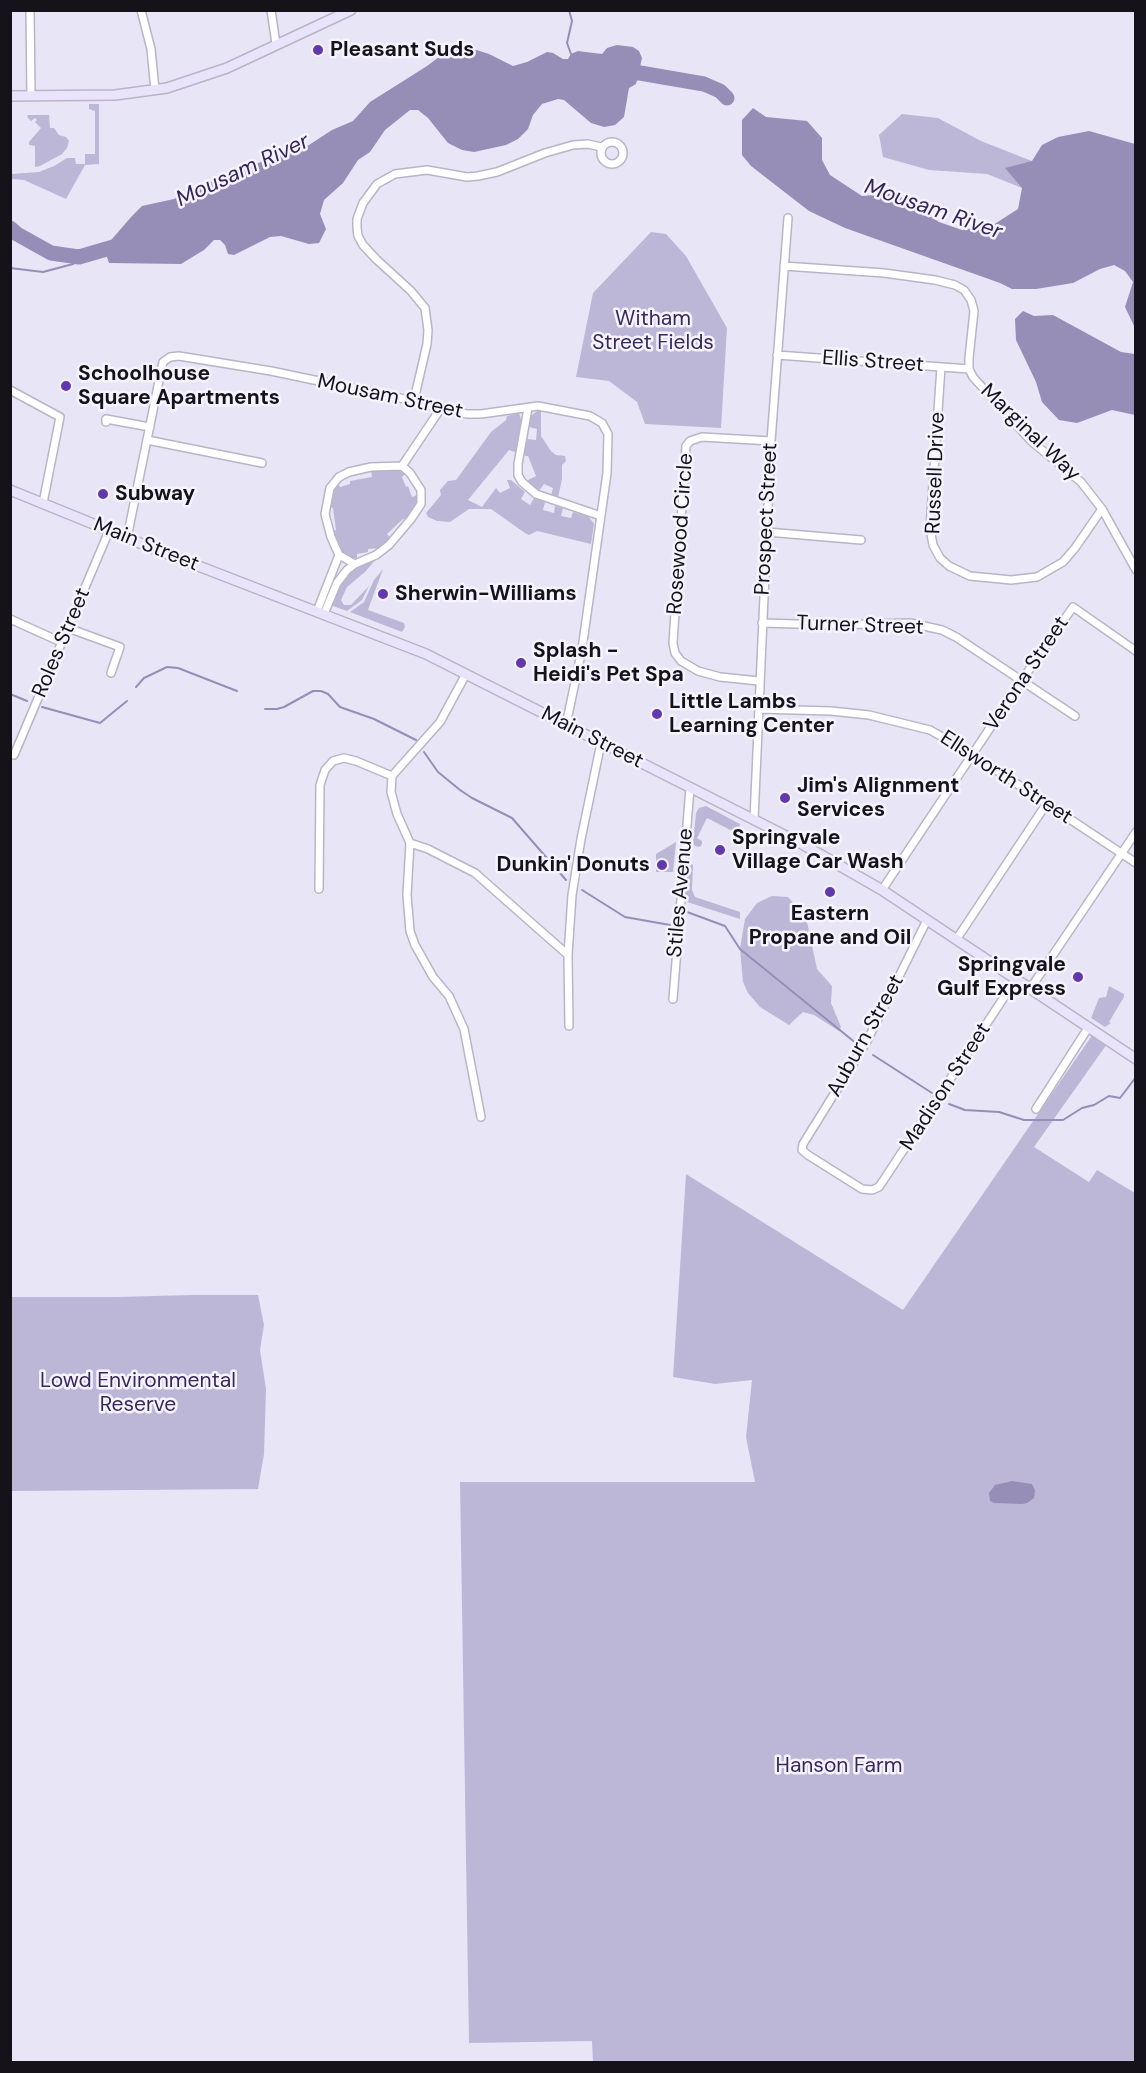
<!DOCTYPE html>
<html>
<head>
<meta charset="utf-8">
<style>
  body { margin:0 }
  #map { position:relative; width:1146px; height:2073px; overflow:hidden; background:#e8e5f7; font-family:"DM Sans",sans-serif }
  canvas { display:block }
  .frame { position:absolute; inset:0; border:12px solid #151319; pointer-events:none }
</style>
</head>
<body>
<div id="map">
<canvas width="1146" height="2073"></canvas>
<div class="frame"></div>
</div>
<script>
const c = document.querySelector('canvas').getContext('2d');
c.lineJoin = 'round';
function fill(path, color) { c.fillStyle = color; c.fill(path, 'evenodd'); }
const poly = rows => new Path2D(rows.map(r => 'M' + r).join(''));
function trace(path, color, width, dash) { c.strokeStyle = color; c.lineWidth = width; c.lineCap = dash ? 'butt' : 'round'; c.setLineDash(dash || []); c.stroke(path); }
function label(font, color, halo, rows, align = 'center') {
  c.font = font + ' "DM Sans",sans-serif'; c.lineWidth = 5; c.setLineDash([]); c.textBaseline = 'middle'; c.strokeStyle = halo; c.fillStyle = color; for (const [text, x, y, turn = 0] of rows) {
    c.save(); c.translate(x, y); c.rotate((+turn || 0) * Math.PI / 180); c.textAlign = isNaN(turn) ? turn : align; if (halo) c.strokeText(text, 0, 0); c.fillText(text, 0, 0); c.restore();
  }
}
const green = poly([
  [89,104,99,104,99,164,85,165,66,199,24,180,11,179,11,174,39,172,54,166,67,158,75,158,76,164,85,164,85,154,95,154,95,111,89,109],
  [902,114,938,118,981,141,1032,161,1022,188,987,174,929,170,883,157,879,135],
  [28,115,49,115,50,128,54,128,59,135,66,137,69,141,67,148,62,154,40,166,35,167,35,146,29,145,29,142,41,128,35,122,37,120,35,118,31,121,27,117],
  [651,232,666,234,686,256,727,328,721,428,645,424,637,402,609,381,576,377,593,293],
  [537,411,541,411,541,436,551,451,556,455,565,456,566,461,562,465,562,479,558,498,551,496,553,488,544,484,539,491,528,483,528,480,536,476,528,456,525,456,524,453,527,439,536,440,537,429,529,427,531,416],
  [519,413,522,423,516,450,515,452,509,450,468,500,482,507,496,488,500,493,510,488,507,480,511,480,525,492,521,499,530,505,534,498,545,502,543,510,554,513,555,506,563,508,561,516,571,518,573,512,589,517,594,524,591,544,537,531,529,535,525,533,491,509,469,509,450,522,437,521,428,517,426,513,441,495,440,490,448,481,456,480,491,432,506,420,507,416],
  [376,469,401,469,405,474,402,477,406,487,408,486,412,497,417,495,418,497,419,503,408,521,403,519,387,534,391,539,380,548,368,549,368,552,357,554,357,560,354,561,340,551,332,532,336,530,333,508,328,506,333,486,337,482,340,487,350,484,350,481,372,477,371,470],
  [377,558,365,572,347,587,341,600,344,605,351,605,369,586,362,600,347,611,333,606,332,603,340,584,349,572],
  [383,569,368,610,404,623,405,627,402,632,350,612,364,602,374,580],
  [706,806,740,824,738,834,707,818,697,838,702,841,702,844,700,847,695,846,693,843,696,813,699,808],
  [676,842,673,872,656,872,656,854],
  [690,863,693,865,692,890,695,897,740,912,740,919,684,901],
  [772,896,788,897,806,917,817,969,832,986,831,1003,841,1027,839,1031,814,1015,803,1012,789,1025,760,1007,748,993,743,982,740,949,745,919,757,903],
  [1109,986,1124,994,1124,997,1109,1022,1111,1023,1105,1027,1091,1018,1099,998,1106,997],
  [1093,1034,1107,1044,1034,1147,1089,1182,1097,1170,1135,1193,1135,2062,593,2062,592,2041,469,2043,460,1482,755,1482,746,1437,752,1380,715,1384,673,1377,686,1174,903,1310],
  [192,1295,258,1295,264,1325,260,1350,266,1389,264,1454,258,1489,11,1491,11,1297,116,1297]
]);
const water = poly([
  [617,45,633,47,639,51,642,58,636,84,629,88,624,117,615,125,604,127,591,123,564,100,558,99,542,104,533,115,528,129,518,139,506,145,474,152,462,150,448,143,428,118,418,110,410,110,385,130,370,152,358,160,343,183,324,200,320,214,326,229,319,243,309,244,281,236,270,237,234,255,228,254,225,245,220,240,214,240,204,250,181,264,109,263,106,254,112,239,132,216,142,206,174,199,235,171,279,156,293,149,309,145,332,130,353,121,370,102,427,66,447,51,464,46,489,54,513,66,527,62,547,52,553,53,563,59,568,59,571,54,578,51,602,54,607,48],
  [753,108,766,117,807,121,822,138,822,160,830,175,862,196,895,193,939,222,962,230,993,225,1018,209,1022,188,1005,168,1032,161,1042,145,1058,137,1089,131,1135,144,1135,328,1125,307,1133,282,1125,271,1114,265,1100,269,1073,283,1036,289,1012,289,1000,283,845,228,809,211,751,166,742,155,742,120],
  [1023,311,1034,316,1053,315,1121,352,1135,354,1135,415,1112,410,1077,423,1059,420,1042,402,1036,382,1016,340,1015,319],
  [1012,1481,1032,1484,1035,1490,1034,1498,1027,1503,1022,1504,994,1503,990,1501,989,1493,995,1485]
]);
const stream = poly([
  [569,10,572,21,567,43,571,54],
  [10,268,43,272,73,264,79,257],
  [136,687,144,678,167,667,178,668,237,691],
  [10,694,27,701],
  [42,707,100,723,127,701],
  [265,709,277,709,284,707,313,691,321,691,328,694,340,707,374,719,416,740],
  [424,752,438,772,460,790,472,798,512,818,566,880],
  [582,890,625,917,670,925],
  [687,912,725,926,740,949,857,1044],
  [873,1055,932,1093],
  [949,1104,965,1110,999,1112,1024,1120,1063,1120,1082,1108,1094,1105,1109,1096,1120,1098,1136,1077]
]);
const river = poly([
  [619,73,640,73,704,84,720,91,727,98],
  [10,228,17,234,51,253,79,257,127,243]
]);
const street = poly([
  [30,10,31,96],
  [141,10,151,49,155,90],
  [271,10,276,44],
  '601 153a11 11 0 1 1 22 0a11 11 0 1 1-22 0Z',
  [784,266,884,273,935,280,955,285,964,290,971,300,974,311,969,358,969,369,973,377,1031,441,1081,482,1102,509,1136,570],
  [777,355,969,369],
  [941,367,930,528,933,545,940,558,949,566,970,576,1011,580,1037,577,1063,562,1075,548,1102,509],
  [10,390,60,417,43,503],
  [414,400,427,344,428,330,425,308,411,291,376,259,363,245,358,236,357,228,357,219,363,203,377,184,395,174,427,170,467,177,478,176,497,172,545,153,573,145,588,144,601,147],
  [528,408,518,464,518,475,522,482,536,494,601,516],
  [106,422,106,419,150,427],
  [147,440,262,463],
  [402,466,441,408],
  [767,532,861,540],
  [127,538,161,371,163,362,170,357,179,356,271,371,400,398,467,414,481,414,538,406,590,416,602,423,608,434,607,473,582,649,566,725],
  [339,555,355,564],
  [317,611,339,555,331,537,325,514,330,488,339,477,349,472,371,467,402,466,410,473,421,490,421,504,411,519,389,545,376,555,355,564,347,570,337,583,324,614],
  [10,619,61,642],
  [762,623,831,625,910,623,942,630,956,637,1075,716],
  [68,628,120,647,111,673],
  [466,674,440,722,392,776,391,792,397,814,410,843,407,895,410,931,415,945,433,977,449,996,464,1029,481,1117],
  [759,681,720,677,698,671,681,661,675,653,673,643,686,446,690,441,702,437,771,441],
  [759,709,831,711,869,715,930,730,972,754,1136,863],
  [10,754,14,755,109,531],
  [754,819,771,441,788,218],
  [410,843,428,849,475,873,568,955],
  [319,889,320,785,325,770,333,761,344,758,356,761,392,776],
  [882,890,1022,680,1073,607,1136,651],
  [927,920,867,1041,803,1144,802,1150,808,1155,862,1189,872,1190,879,1187,1016,979],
  [956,940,1047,803],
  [1030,989,1136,832],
  [673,999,690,788],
  [569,1026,568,955,572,895,581,839,601,743],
  [1036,1109,1088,1028]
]);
const secondary = poly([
  [10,96,115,95,167,88,227,68,351,10],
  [10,490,157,550,426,654,802,844,882,890,1136,1059]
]);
const markers = [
  [318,50,6,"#6238af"],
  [66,386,6,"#6238af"],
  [103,494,6,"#6238af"],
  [383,594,6,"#6238af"],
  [521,663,6,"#6238af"],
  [657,714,6,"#6238af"],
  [785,798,6,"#6238af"],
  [720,850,6,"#6238af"],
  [662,865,6,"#6238af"],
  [830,892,6,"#6238af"],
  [1078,977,6,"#6238af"]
];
const poiNames = [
  ["Pleasant Suds",330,50],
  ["Schoolhouse",78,374],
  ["Square Apartments",78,398],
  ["Subway",115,494],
  ["Sherwin-Williams",395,594],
  ["Splash -",533,651],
  ["Heidi's Pet Spa",533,675],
  ["Little Lambs",669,702],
  ["Learning Center",669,726],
  ["Jim's Alignment",797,786],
  ["Services",797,810],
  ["Springvale",732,838],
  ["Village Car Wash",732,862],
  ["Dunkin' Donuts",650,865,"right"],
  ["Eastern",830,914,"center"],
  ["Propane and Oil",830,938,"center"],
  ["Springvale",1066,965,"right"],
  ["Gulf Express",1066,989,"right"]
];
const parkNames = [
  ["Witham",653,319],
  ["Street Fields",653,343],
  ["Lowd Environmental",138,1381],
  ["Reserve",138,1405],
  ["Hanson Farm",839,1766]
];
const streetNames = [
  ["Ellis Street",873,362,4],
  ["Mousam Street",390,397,12],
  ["Marginal Way",1030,433,44],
  ["Russell Drive",936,473,-88],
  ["Prospect Street",767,519,-87],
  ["Rosewood Circle",681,534,-86],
  ["Main Street",146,545,22],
  ["Turner Street",860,626,2],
  ["Roles Street",62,643,-67],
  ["Verona Street",1027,674,-56],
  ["Main Street",592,738,27],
  ["Ellsworth Street",1006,778,33],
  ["Stiles Avenue",681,893,-85],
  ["Auburn Street",866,1036,-61],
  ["Madison Street",946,1087,-57]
];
const waterNames = [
  ["Mousam River",243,171,-25],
  ["Mousam River",933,210,19]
];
fill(green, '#bdb7d7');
fill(water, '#968eb7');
trace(stream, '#968eb7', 2);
trace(river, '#968eb7', 15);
trace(street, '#b8b5c6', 10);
trace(secondary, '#b8b5c6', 12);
trace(street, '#fff', 7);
trace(secondary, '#e9e3fb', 9);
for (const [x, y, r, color] of markers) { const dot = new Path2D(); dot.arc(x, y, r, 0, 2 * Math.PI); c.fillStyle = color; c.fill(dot); trace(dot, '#f5f3fe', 2); }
label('bold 21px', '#151319', '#f5f3fe', poiNames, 'left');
label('21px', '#38285d', '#f5f3fe', parkNames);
label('21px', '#151319', '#f5f3fe', streetNames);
label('italic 22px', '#342458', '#f5f3fe', waterNames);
</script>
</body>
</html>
